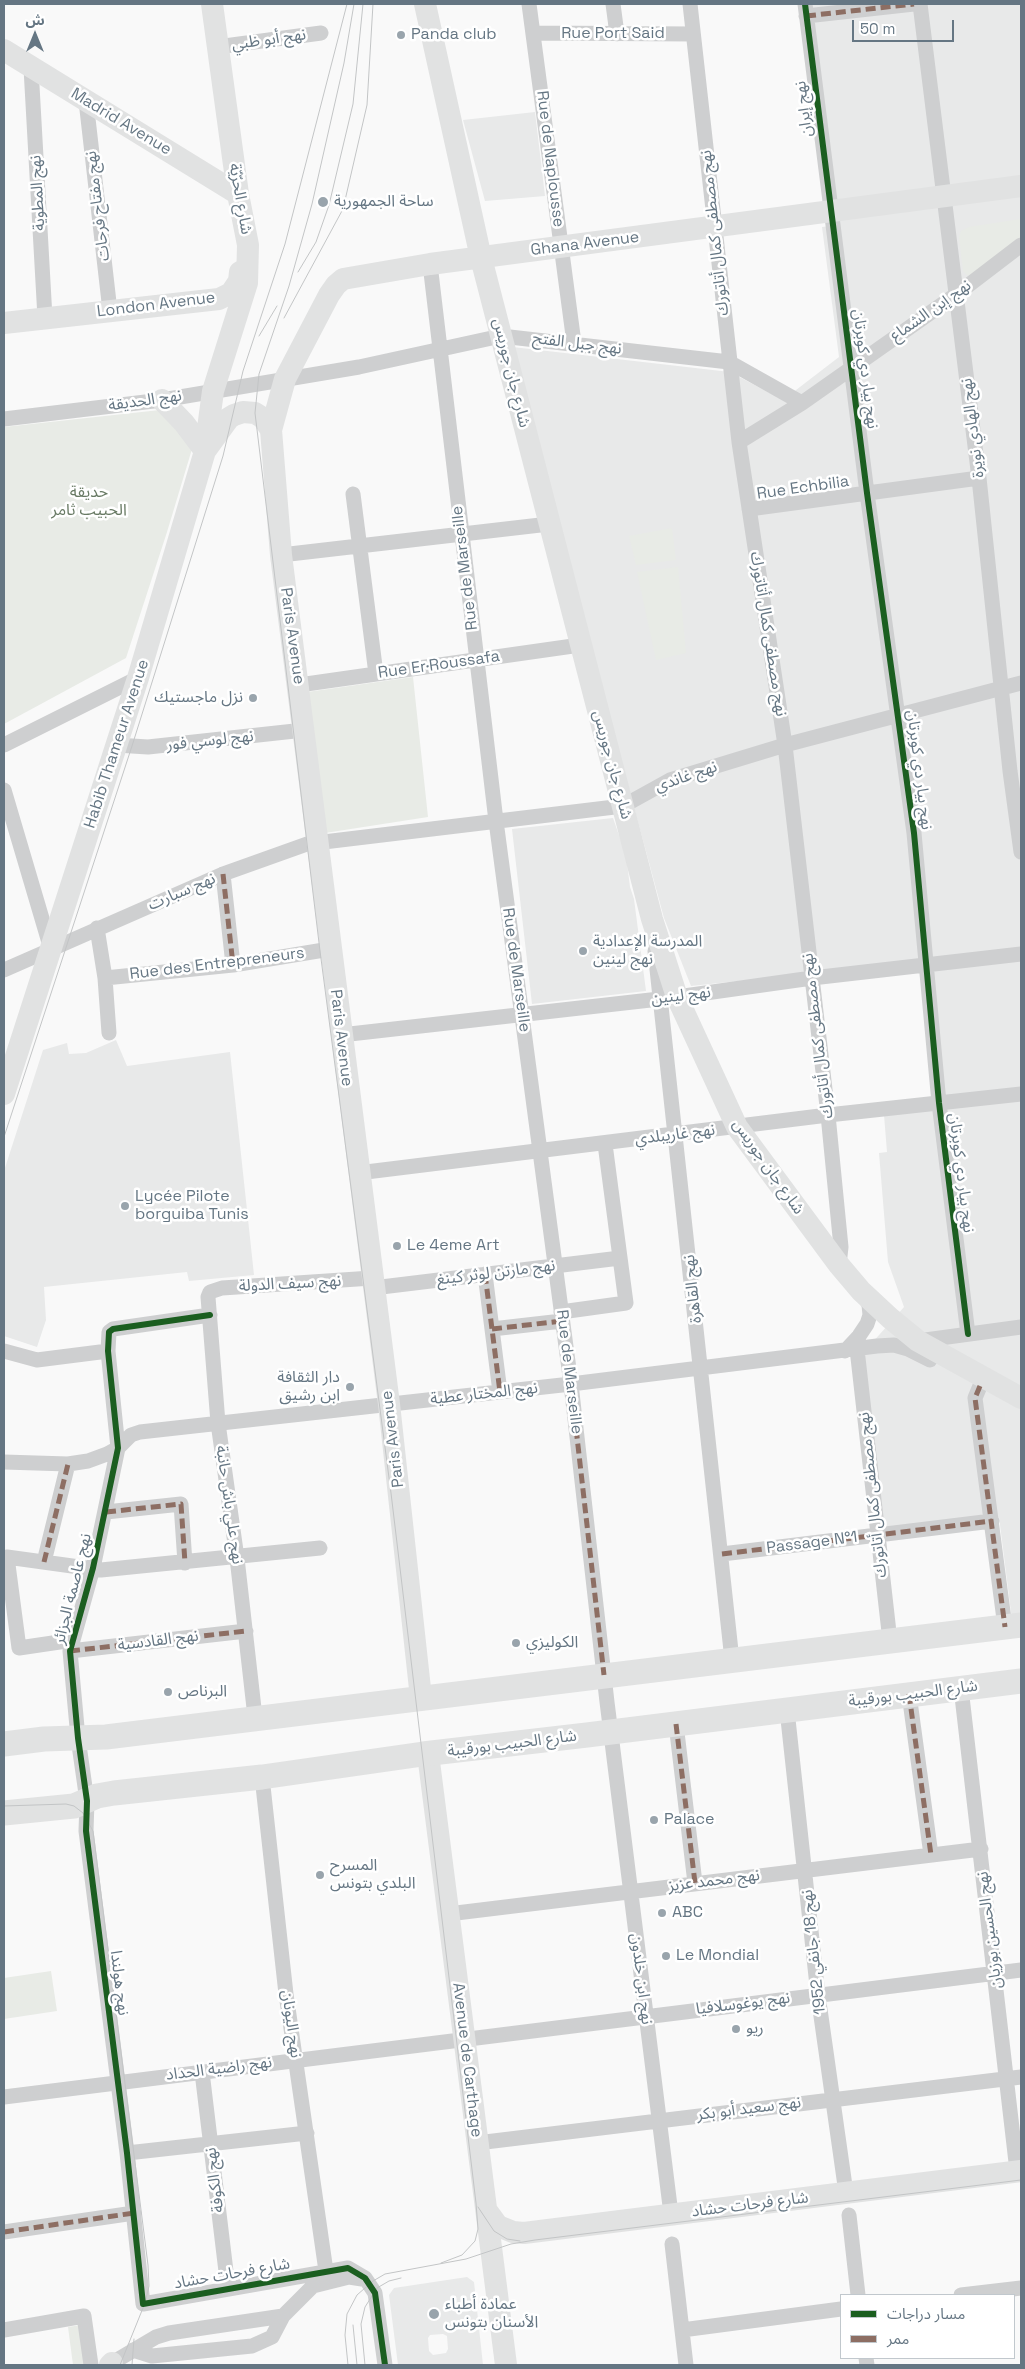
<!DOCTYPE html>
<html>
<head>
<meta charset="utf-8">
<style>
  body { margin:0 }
  #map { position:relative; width:1025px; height:2369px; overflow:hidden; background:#f9f9f9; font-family:"Space Grotesk","Noto Sans Arabic",sans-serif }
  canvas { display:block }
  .frame { position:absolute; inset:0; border:5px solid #657683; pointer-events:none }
  .legend { position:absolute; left:840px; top:2294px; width:175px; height:65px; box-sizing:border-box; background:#fff; border:1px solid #c1c8cd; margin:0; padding:6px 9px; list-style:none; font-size:15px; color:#657683 }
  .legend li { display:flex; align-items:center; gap:10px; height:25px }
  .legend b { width:25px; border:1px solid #c1c8cd }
  .north { position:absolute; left:10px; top:10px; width:50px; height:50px; -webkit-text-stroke:4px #fff; paint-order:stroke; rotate:0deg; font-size:14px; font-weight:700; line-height:20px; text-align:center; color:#657683 }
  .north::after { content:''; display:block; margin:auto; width:18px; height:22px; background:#657683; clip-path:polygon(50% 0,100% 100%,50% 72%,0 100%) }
  .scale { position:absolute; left:852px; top:20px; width:102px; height:22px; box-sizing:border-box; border:2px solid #657683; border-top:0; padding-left:6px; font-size:15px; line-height:18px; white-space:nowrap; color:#657683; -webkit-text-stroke:4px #fff; paint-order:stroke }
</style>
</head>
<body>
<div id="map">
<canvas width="1025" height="2369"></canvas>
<div class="frame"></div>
<ul class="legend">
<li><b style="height:6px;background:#1b5e20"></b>مسار دراجات</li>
<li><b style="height:6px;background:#8d6e63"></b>ممر</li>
</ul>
<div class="north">ش</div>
<div class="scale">50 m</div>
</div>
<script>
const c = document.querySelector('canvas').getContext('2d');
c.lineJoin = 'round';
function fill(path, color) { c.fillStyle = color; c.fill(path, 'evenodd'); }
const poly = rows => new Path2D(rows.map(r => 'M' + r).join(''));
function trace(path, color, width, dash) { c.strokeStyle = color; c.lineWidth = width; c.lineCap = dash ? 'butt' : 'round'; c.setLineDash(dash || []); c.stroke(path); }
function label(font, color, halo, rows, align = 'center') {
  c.font = font + ' "Space Grotesk","Noto Sans Arabic",sans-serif'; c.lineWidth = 5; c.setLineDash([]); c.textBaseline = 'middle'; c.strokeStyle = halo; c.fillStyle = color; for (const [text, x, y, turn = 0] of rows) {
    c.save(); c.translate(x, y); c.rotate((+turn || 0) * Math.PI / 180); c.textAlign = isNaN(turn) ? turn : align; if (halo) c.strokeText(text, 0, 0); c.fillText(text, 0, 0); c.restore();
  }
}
const built = poly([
  [809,4,1021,4,1021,1619,1012,1620,999,1517,882,1531,863,1353,904,1307,888,1262,879,1153,887,1152,884,1115,933,1097,920,962,691,986,664,918,628,785,495,345,730,372,783,400,839,357,822,227,837,225],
  [535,112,545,196,485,201,463,120],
  [613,818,626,855,630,887,634,899,646,991,532,1004,512,829],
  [116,1040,127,1066,230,1052,254,1275,189,1281,187,1272,44,1287,46,1320,37,1347,4,1336,4,1171,43,1050,67,1043,69,1054,86,1053],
  [467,2277,474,2282,483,2365,398,2365,389,2295,394,2288],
  [443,2334,447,2336,448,2349,446,2353,433,2355,429,2351,428,2338,430,2335]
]);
const green = poly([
  [1021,219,1021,242,973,276,967,275,963,271,959,237,961,231,969,227],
  [160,410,192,449,167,532,126,658,4,724,4,427],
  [672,528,676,560,636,565,629,536],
  [678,567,686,653,656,660,637,572],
  [413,677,428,817,325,833,307,692],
  [51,1971,57,2011,4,2019,4,1978],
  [87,2324,92,2365,73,2365,68,2327]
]);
const street = poly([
  [529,4,574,343],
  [613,4,617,34],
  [690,4,739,442,785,745,828,1115,841,1247,839,1265],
  [805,4,867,493,914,833,939,1103,968,1334],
  [920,4,979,478,1010,771,1021,852],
  [806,16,914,4],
  [534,33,693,34],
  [217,47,321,33],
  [31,68,45,318],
  [86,101,110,311],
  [430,264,496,821,571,1384,607,1702,671,2214],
  [4,419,162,400,359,367,501,336,729,362,802,403],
  [739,442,802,403,957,294,1021,245],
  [353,494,376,674],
  [749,509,979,478],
  [281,555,549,524],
  [299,685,580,645],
  [4,745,138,678],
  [116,745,148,747,304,730],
  [4,790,51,949],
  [223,874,233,965],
  [97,928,105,978,109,1033],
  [655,951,732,1660],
  [4,970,223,874,307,844,623,806,670,780,785,745,1021,683],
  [105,978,233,965,330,949],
  [341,1035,677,997,812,978,1021,954],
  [358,1173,828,1115,1021,1094],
  [485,1274,500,1392],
  [373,1288,620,1258],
  [561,1312,626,1303,605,1144],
  [210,1315,113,1329,109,1332,108,1351,118,1448,93,1568,70,1651,78,1738,87,1801,86,1831,127,2153,143,2304,348,2268,365,2278,375,2293,385,2365],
  [492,1329,562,1321],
  [918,1341,1021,1327],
  [857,1349,890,1641],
  [4,1351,37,1360,108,1351],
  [845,1351,859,1336,867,1324,870,1315,869,1305,865,1297],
  [980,1386,975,1398,1005,1627],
  [4,1462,68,1464,88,1461,107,1454,118,1448,131,1435,140,1432,571,1384,877,1346,894,1345,908,1349,930,1360],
  [106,1512,181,1504,185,1563],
  [722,1554,992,1521],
  [44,1562,68,1464],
  [73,1640,19,1648,7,1557,101,1570,320,1548],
  [70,1651,246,1631],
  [961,1688,1017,2171],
  [909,1694,931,1855],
  [787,1710,818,1995,846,2193],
  [255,1717,237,1558,218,1423,208,1297,210,1292,222,1288,372,1278],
  [676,1724,695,1883],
  [262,1777,286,1994,326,2271],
  [448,1914,981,1849],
  [202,2072,228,2288],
  [4,2097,1021,1970],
  [477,2143,1021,2077],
  [127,2153,307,2133],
  [849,2215,858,2295],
  [4,2232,134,2213],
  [672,2244,686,2365],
  [961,2295,1021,2288],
  [4,2330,84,2316,91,2365],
  [682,2330,841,2309],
  [133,2350,152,2356,252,2346,272,2337,283,2316,313,2286,349,2277,362,2279],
  [866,2358,867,2365],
  [112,2363,156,2337,169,2333,283,2316]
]);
const secondary = poly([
  [425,4,481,258,652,919,677,997,737,1127,839,1265,861,1291,890,1318,918,1341,1021,1398],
  [4,50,238,194],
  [4,323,219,299,231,293,239,281,240,272],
  [162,400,184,423,205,451,229,418,234,415,243,412,255,413,263,418,271,430],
  [4,1094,138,678,205,451,213,391,247,283,248,245,238,194,212,4],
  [421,1698,389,1404,281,555,271,430,285,379,329,295,336,285,343,279,430,264,1021,186],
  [428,1754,506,2365],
  [487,2211,498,2226,513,2232,524,2233,1021,2171],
  [110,2365,112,2363]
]);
const primary = poly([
  [4,1744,44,1739,106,1737,1021,1625],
  [4,1813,74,1806,97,1796,114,1793,262,1777,423,1754,587,1735,1021,1681]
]);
const tram = poly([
  [354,4,344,63,312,204,289,286,259,374,255,413,320,951,391,1493,476,2203,478,2229,475,2241,462,2255,441,2263],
  [298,272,316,242,329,205,353,104,363,4],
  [284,318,343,209,367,105,373,4],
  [259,336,277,306],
  [4,1137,132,746,223,456,243,371,285,244,347,4],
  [4,1806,66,1804,74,1806,83,1813,93,1831,148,2265,149,2286,145,2303,120,2365],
  [478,2207,494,2231,507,2239,520,2241],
  [353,2325,357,2365],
  [132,2365,134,2339],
  [348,2365,345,2335,347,2314,357,2295,373,2281,385,2274,466,2259,511,2244,535,2240,1021,2180],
  [365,2365,361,2324,365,2307,377,2288,389,2281,401,2278]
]);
const quiet = poly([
  [806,16,914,4],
  [223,874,233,965],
  [485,1274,500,1392],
  [492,1329,562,1321],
  [571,1384,604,1675],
  [980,1386,975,1398,1005,1627],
  [106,1512,181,1504,185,1563],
  [722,1554,992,1521],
  [44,1562,68,1464],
  [70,1651,246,1631],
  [909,1694,931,1855],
  [676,1724,695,1883],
  [4,2232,134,2213]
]);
const cycleway = poly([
  [805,4,867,493,914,833,939,1103,968,1334],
  [210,1315,113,1329,109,1332,108,1351,118,1448,93,1568,70,1651,78,1738,87,1801,86,1831,127,2153,143,2304,348,2268,365,2278,375,2293,385,2365]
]);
const markers = [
  [401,35,5,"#99a4ac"],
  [323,202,6,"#99a4ac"],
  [253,698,5,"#99a4ac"],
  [583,951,5,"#99a4ac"],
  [125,1206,5,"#99a4ac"],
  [397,1246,5,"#99a4ac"],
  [350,1387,5,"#99a4ac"],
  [516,1643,5,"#99a4ac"],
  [168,1692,5,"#99a4ac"],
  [654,1820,5,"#99a4ac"],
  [320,1875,5,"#99a4ac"],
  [662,1913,5,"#99a4ac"],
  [666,1956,5,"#99a4ac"],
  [736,2029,5,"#99a4ac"],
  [434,2314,6,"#99a4ac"]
];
const streetNames = [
  ["Rue Port Said",613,34],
  ["نهج أبو ظبي",269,40,-8],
  ["نهج إيران",804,109,-97],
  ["Madrid Avenue",121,122,31],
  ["Rue de Naplousse",550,159,83],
  ["نهج المطوية",38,193,-93],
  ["شارع الحرّيّة",240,199,80],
  ["نهج مفتاح فرحات",98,206,-97],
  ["نهج مصطفى كمال أتاتورك",715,233,-96],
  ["Ghana Avenue",585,244,-7],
  ["London Avenue",156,305,-7],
  ["نهج إبن الشماع",931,311,-35],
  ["نهج جبل الفتح",577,344,7],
  ["نهج بيار دي كوبرتان",865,369,83],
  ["شارع جان جوريس",511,373,76],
  ["نهج الحديقة",145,401,-8],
  ["نهج الهادي نويرة",973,428,-97],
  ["Rue Echbilia",803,488,-8],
  ["Rue de Marseille",465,568,-97],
  ["نهج مصطفى كمال أتاتورك",768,634,81],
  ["Paris Avenue",292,636,82],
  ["Rue Er·Roussafa",439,665,-8],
  ["نهج لوسي فور",210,741,-6],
  ["Habib Thameur Avenue",117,744,-72],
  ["شارع جان جوريس",612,765,75],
  ["نهج بيار دي كوبرتان",919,770,83],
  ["نهج غاندي",686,777,-19],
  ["نهج سبارت",182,892,-23],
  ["Rue des Entrepreneurs",217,964,-7],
  ["Rue de Marseille",516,970,82],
  ["نهج لينين",681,996,-7],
  ["نهج مصطفى كمال أتاتورك",818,1036,-97],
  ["Paris Avenue",341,1038,83],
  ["نهج غاريبلدي",675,1135,-7],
  ["شارع جان جوريس",768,1167,55],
  ["نهج بيار دي كوبرتان",961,1173,83],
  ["نهج مارتن لوثر كينغ",496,1273,-7],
  ["نهج سيف الدولة",290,1284,-3],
  ["نهج القاهرة",693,1289,-96],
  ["Rue de Marseille",569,1372,83],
  ["نهج المختار عطية",484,1394,-6],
  ["Paris Avenue",393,1439,-97],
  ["نهج مصطفى كمال أتاتورك",873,1495,-96],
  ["نهج علي باش حانبة",229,1505,82],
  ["Passage N°1",812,1543,-7],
  ["نهج عاصمة الجزائر",73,1589,-76],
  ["نهج القادسية",158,1641,-7],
  ["شارع الحبيب بورقيبة",913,1694,-7],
  ["شارع الحبيب بورقيبة",512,1744,-7],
  ["نهج محمد عزيز",714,1881,-7],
  ["نهج الحسين بوزيان",990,1930,-97],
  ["نهج 18 جانفي 1952",814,1952,-96],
  ["نهج ابن خلدون",641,1979,83],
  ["نهج هولندا",119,1983,83],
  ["نهج يوغوسلافيا",743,2004,-7],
  ["نهج اليونان",291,2024,82],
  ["Avenue de Carthage",467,2060,83],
  ["نهج راضية الحداد",219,2069,-7],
  ["نهج سعيد أبو بكر",749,2109,-7],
  ["نهج الكوفة",215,2180,-97],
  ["شارع فرحات حشاد",750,2205,-7],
  ["شارع فرحات حشاد",232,2274,-10]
];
const poiNames = [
  ["Panda club",411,35],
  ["ساحة الجمهورية",334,202],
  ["نزل ماجستيك",243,698,"right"],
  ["المدرسة الإعدادية",593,942],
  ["نهج لينين",593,960],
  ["Lycée Pilote",135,1197],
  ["borguiba Tunis",135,1215],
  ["Le 4eme Art",407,1246],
  ["دار الثقافة",340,1378,"right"],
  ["ابن رشيق",340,1396,"right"],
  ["الكوليزي",526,1643],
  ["البرناص",178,1692],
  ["Palace",664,1820],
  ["المسرح",330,1866],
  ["البلدي بتونس",330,1884],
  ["ABC",672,1913],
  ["Le Mondial",676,1956],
  ["ريو",746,2029],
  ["عمادة أطباء",445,2305],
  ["الأسنان بتونس",445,2323]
];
const parkNames = [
  ["حديقة",89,493],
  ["الحبيب ثامر",89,511]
];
fill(built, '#e8e9e9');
fill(green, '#e8ebe6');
trace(street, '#cecfd0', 15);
trace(secondary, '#e1e2e2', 22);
trace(primary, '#e1e2e2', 25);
trace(tram, '#c3c5c6', 1);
trace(quiet, '#8d6e63', 5, [10, 5]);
trace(cycleway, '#1b5e20', 6);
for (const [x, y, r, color] of markers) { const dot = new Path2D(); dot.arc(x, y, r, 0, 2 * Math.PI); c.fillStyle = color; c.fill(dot); trace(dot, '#fff', 2); }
label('16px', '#657683', '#fff', streetNames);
label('16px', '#657683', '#fff', poiNames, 'left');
label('16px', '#687a64', '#fff', parkNames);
</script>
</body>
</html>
